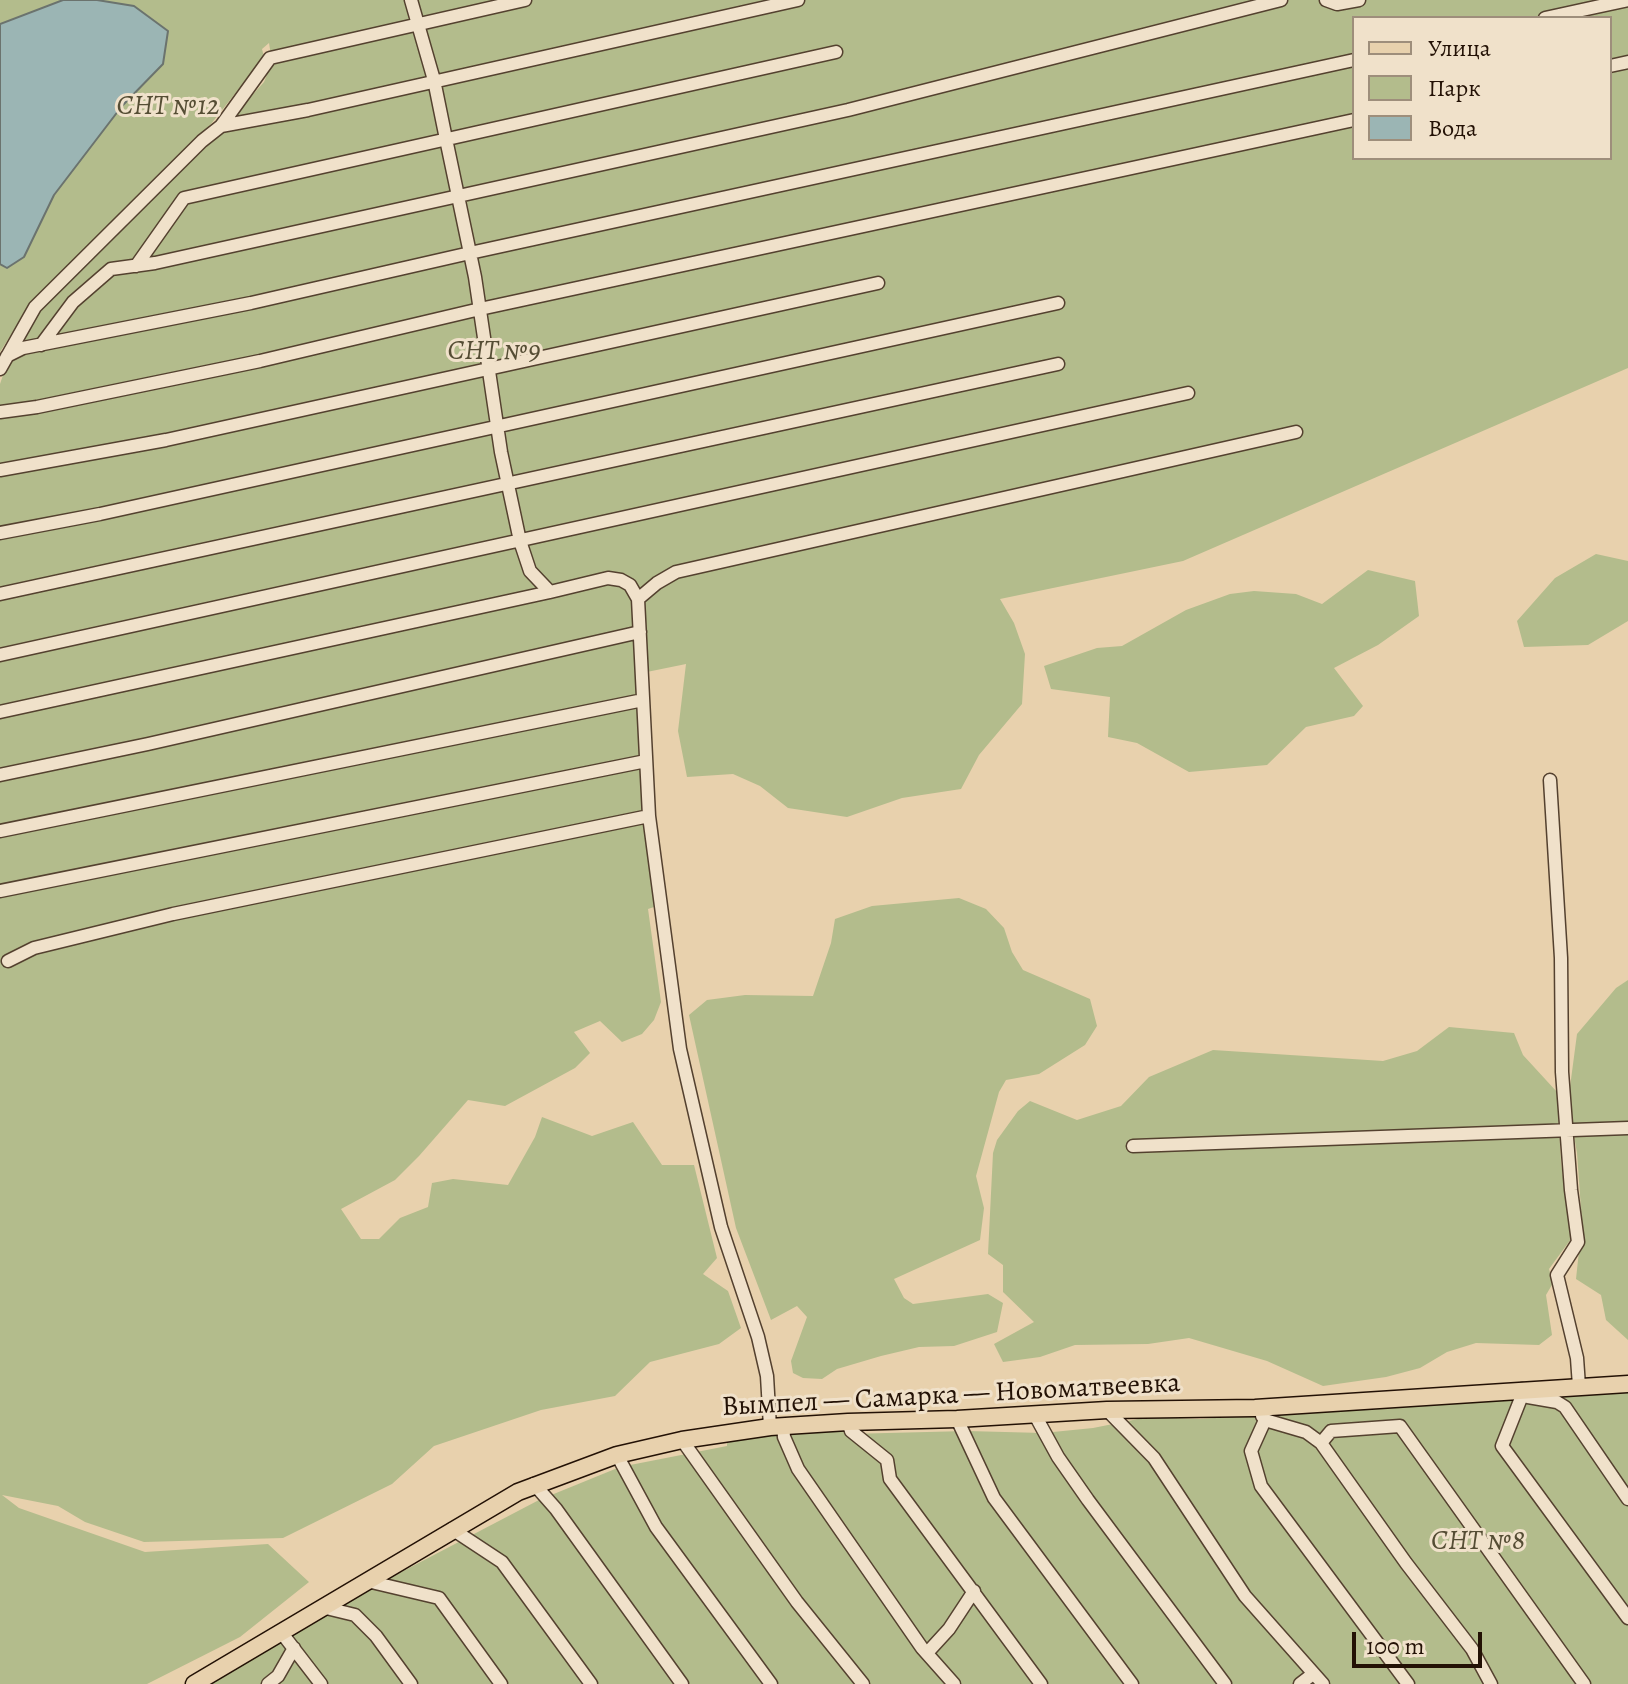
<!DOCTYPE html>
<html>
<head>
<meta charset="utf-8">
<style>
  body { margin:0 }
  #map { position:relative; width:1628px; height:1684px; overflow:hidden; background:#e8d1ad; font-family:Alegreya,serif }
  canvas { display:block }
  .legend { position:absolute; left:1352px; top:16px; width:260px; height:144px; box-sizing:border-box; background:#f0e1ca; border:2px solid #9e8e7b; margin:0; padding:10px 14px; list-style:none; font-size:24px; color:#231105 }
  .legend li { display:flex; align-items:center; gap:16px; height:40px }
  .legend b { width:40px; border:2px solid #9e8e7b }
  .scale { position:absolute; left:1352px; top:1632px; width:130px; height:36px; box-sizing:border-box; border:4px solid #231105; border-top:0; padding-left:10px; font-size:24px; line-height:28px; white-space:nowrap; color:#231105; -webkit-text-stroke:6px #f0e1ca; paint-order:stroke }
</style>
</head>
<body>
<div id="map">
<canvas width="1628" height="1684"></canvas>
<ul class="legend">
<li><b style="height:10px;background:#e8d1ad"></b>Улица</li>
<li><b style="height:22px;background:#b3bc8c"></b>Парк</li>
<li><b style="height:22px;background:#9bb5b4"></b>Вода</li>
</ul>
<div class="scale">100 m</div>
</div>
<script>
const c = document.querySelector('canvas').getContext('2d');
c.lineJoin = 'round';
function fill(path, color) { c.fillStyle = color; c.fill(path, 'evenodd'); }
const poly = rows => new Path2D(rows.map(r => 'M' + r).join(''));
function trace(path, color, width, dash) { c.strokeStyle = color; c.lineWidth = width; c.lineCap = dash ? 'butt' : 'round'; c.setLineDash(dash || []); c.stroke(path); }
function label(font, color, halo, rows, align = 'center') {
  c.font = font + ' Alegreya,serif'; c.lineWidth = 6; c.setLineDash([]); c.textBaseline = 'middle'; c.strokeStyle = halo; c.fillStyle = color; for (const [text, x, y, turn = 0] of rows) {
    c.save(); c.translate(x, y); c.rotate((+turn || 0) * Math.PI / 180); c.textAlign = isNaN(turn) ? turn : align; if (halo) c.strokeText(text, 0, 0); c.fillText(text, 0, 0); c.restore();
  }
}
const green = poly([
  [0,0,1628,0,1628,368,1183,561,1000,599,1014,623,1025,654,1022,704,979,755,961,789,902,798,847,817,788,808,760,786,733,774,687,777,678,731,686,664,637,674,654,907,648,909,661,1002,654,1020,642,1034,622,1042,600,1021,574,1032,590,1053,575,1068,505,1106,468,1100,419,1156,395,1180,341,1209,361,1239,379,1239,400,1218,428,1207,432,1183,453,1179,508,1185,535,1137,542,1117,592,1136,633,1122,662,1165,694,1165,717,1258,703,1274,728,1291,741,1328,719,1344,650,1362,615,1396,541,1410,434,1446,392,1484,283,1538,144,1542,85,1522,58,1506,2,1495,19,1508,145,1552,268,1544,309,1582,240,1637,147,1684,0,1684,0,384,6,366,30,321,220,131,264,82,272,62,269,43,262,49,264,57,211,124,30,305,0,352],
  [1354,18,1610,18,1610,158,1354,158],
  [1596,554,1628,561,1628,621,1588,645,1524,647,1517,621,1555,578],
  [1368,570,1415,581,1419,616,1378,645,1334,668,1363,706,1354,716,1306,727,1267,765,1189,772,1137,743,1108,737,1110,697,1051,689,1044,666,1097,648,1122,646,1186,610,1230,594,1254,591,1296,594,1322,604],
  [959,898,986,909,1004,928,1012,952,1023,970,1090,999,1097,1026,1085,1045,1039,1074,1006,1080,999,1092,976,1176,984,1208,980,1240,894,1279,904,1298,913,1304,988,1294,1003,1303,997,1332,954,1346,919,1347,881,1356,837,1369,822,1379,803,1378,793,1373,791,1361,807,1317,797,1306,771,1320,736,1228,689,1015,707,1000,745,995,813,996,831,943,835,919,872,906],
  [1628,980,1628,1340,1606,1320,1601,1295,1576,1279,1582,1223,1577,1153,1568,1102,1577,1034,1616,988],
  [1449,1027,1514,1033,1523,1055,1557,1092,1561,1162,1571,1239,1549,1269,1553,1283,1546,1295,1552,1335,1539,1345,1476,1343,1447,1352,1420,1368,1386,1377,1323,1386,1267,1361,1189,1338,1148,1344,1075,1345,1040,1357,1003,1362,994,1344,1034,1322,1003,1292,1003,1265,988,1254,993,1153,997,1140,1018,1111,1030,1101,1077,1120,1121,1106,1149,1077,1213,1050,1383,1061,1417,1051],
  [1628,1389,1628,1684,208,1684,367,1590,539,1500,620,1467,727,1446,727,1443,762,1434,836,1429,847,1434,967,1431,1043,1433,1093,1428,1148,1417,1200,1419]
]);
const water = poly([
  [63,0,97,0,134,6,168,31,163,64,122,106,54,195,24,257,7,268,0,264,0,24,63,0]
]);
const minor = poly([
  [411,0,434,80,446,139,475,277,501,452,520,541,530,571,550,592,608,578,621,580,630,585,638,599,649,816,680,1049,721,1227,758,1337,767,1376,770,1427],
  [1326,0,1337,4,1359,0],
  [1545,18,1628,0],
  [1610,66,1628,62],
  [221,126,308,110,798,0],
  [136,266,184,198,836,52],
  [41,345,73,302,111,269,155,263,848,110,1281,0],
  [7,356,23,348,251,303,470,253,1354,60],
  [0,369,35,307,202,141,221,126,270,58,525,0],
  [0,412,37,407,260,361,480,309,1354,120],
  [0,470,166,440,878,283],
  [0,533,100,514,1058,303],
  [0,594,1058,364],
  [638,599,657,583,676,572,1296,432],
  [0,655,1188,393],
  [0,712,550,592],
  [0,775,148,744,640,632],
  [1550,780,1561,958,1562,1072,1571,1190,1578,1242,1557,1275,1577,1358,1579,1386],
  [0,831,643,700],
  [0,891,646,761],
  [8,961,34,948,173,914,649,816],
  [1133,1146,1628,1128],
  [1522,1389,1523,1393,1502,1446,1628,1618],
  [1523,1393,1528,1397,1557,1402,1565,1407,1628,1499],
  [1107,1410,1154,1458,1245,1596,1323,1684],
  [1035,1415,1058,1457,1088,1500,1225,1684],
  [1262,1416,1265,1420,1251,1451,1261,1486,1408,1684],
  [957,1419,994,1498,1132,1684],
  [1265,1420,1306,1432,1321,1443,1406,1563,1472,1649,1491,1684],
  [848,1422,851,1431,887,1460,890,1479,1041,1684],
  [783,1426,784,1437,798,1469,922,1648,954,1684],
  [682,1440,797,1602,863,1684],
  [1321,1443,1331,1431,1400,1426,1584,1684],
  [617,1455,656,1527,771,1684],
  [534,1484,556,1509,682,1684],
  [452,1529,502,1562,591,1684],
  [367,1581,439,1598,501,1684],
  [322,1607,355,1615,376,1636,411,1684],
  [281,1632,321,1684],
  [927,1653,949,1629,974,1591],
  [268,1684,278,1676,294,1648],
  [1300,1684,1313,1674]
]);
const major = poly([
  [194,1684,518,1492,617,1455,682,1440,770,1427,848,1422,957,1419,1107,1410,1255,1408,1628,1384]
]);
const parkNames = [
  ["СНТ №12",168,107],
  ["СНТ №9",494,352],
  ["СНТ №8",1478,1542]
];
const streetNames = [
  ["Вымпел — Самарка — Новоматвеевка",951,1396,-3]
];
fill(green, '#b3bc8c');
fill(water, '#9bb5b4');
trace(water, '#6b736e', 2);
trace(minor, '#54412f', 15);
trace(major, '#231105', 19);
trace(minor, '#f0e1ca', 12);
trace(major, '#e8d1ad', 16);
label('italic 28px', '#554d34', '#f0e1ca', parkNames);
label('28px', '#231105', '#f0e1ca', streetNames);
</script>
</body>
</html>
